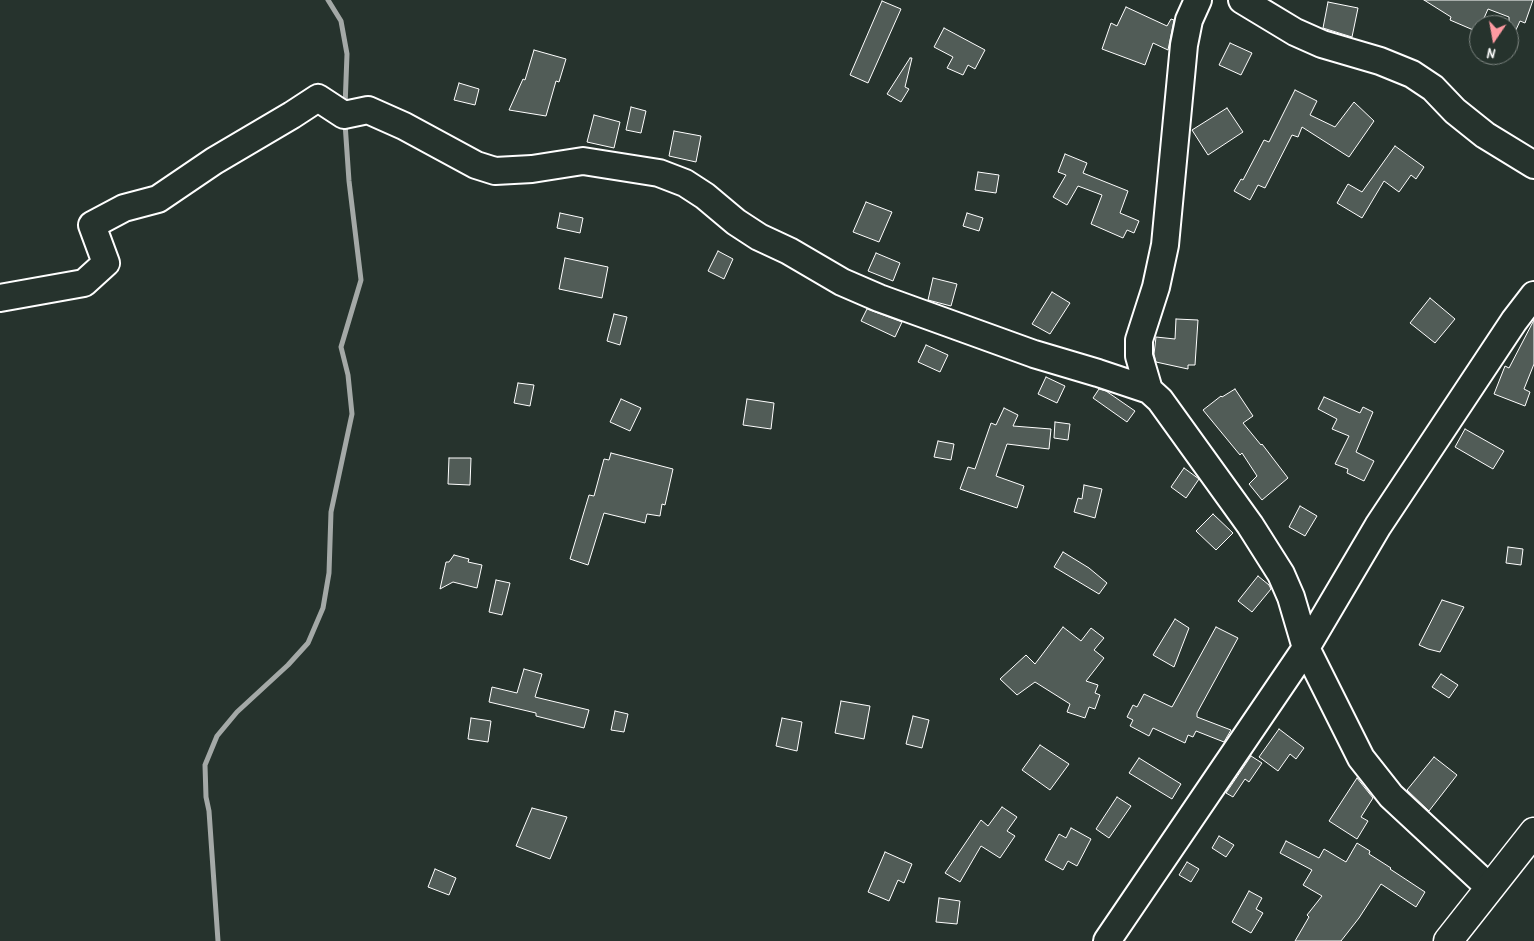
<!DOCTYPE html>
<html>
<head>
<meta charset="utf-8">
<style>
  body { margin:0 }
  #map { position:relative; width:1534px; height:941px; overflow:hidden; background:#26332d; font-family:"Patrick Hand",sans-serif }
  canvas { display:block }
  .north { position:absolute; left:1469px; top:15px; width:50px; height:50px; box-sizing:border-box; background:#26332d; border:1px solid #7d8581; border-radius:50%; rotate:192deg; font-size:14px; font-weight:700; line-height:20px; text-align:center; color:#fff }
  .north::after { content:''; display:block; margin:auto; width:18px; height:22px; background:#ff9aa2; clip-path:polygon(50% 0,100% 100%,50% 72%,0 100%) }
</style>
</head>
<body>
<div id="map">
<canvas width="1534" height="941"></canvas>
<div class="north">N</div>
</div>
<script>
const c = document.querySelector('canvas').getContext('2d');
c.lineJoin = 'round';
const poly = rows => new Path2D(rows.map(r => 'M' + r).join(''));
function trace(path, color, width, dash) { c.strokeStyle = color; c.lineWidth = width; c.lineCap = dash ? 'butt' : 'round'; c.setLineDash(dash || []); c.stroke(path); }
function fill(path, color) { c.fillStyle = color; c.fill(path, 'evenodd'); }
const stream = poly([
  [328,0,341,21,347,54,345,107],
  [218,941,209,811,206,797,205,765,217,736,237,712,288,665,308,643,323,608,329,573,331,512,352,414,348,375,341,347,361,280,349,181,345,123]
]);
const building = poly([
  [1424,0,1533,0,1525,23,1520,21,1509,45,1509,17,1488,9,1481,25,1479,25,1478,32,1450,20,1451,17,1424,0],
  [882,1,901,9,868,83,850,75,882,1],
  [1328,2,1358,8,1352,37,1323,28,1328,2],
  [1126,7,1167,26,1171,19,1174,20,1168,50,1153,43,1145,65,1102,49,1111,23,1117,26,1126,7],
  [944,28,985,50,975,69,968,65,963,75,947,68,953,57,934,47,944,28],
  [1230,43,1252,53,1241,75,1219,65,1230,43],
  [534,50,566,59,559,82,556,81,546,116,509,110,523,79,525,80,534,50],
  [910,58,912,58,905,87,909,89,901,102,887,94,910,58],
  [459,83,479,89,475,105,454,100,459,83],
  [1295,90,1317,101,1310,115,1335,127,1354,102,1374,121,1349,157,1302,127,1298,137,1292,135,1265,188,1258,185,1250,200,1234,191,1241,179,1243,180,1264,140,1269,142,1295,90],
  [631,107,646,111,641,133,626,130,631,107],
  [1227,108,1243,132,1208,155,1192,130,1227,108],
  [594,115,620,122,614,148,587,142,594,115],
  [674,131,701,136,696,162,669,156,674,131],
  [1395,146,1424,167,1416,179,1411,175,1399,192,1384,181,1362,218,1337,203,1348,184,1362,192,1395,146],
  [1065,154,1087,163,1083,173,1128,191,1120,213,1139,221,1134,233,1127,230,1123,238,1091,224,1102,195,1078,186,1067,205,1053,197,1066,175,1058,172,1065,154],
  [978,172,999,175,996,193,975,190,978,172],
  [866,202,892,212,879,242,853,232,866,202],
  [560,213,583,218,580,233,557,228,560,213],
  [967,213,983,218,979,231,963,226,967,213],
  [718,251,733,259,724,279,708,271,718,251],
  [876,253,900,263,893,281,868,271,876,253],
  [565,258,608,267,602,298,559,289,565,258],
  [933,278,957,284,951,306,928,300,933,278],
  [1052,292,1070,303,1050,334,1032,324,1052,292],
  [1430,298,1455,319,1435,343,1410,323,1430,298],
  [867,309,902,322,895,337,861,321,867,309],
  [614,314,627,317,620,345,607,341,614,314],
  [1176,319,1198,320,1195,365,1188,365,1188,369,1156,362,1154,354,1156,337,1175,339,1176,319],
  [1534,320,1534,364,1524,389,1530,392,1525,406,1494,394,1505,366,1509,368,1534,320],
  [926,345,948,355,940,372,918,362,926,345],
  [1046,377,1065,386,1057,403,1038,394,1046,377],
  [518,383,534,385,530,406,514,403,518,383],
  [1099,389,1106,391,1135,411,1127,422,1093,398,1099,389],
  [1235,389,1253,416,1243,423,1261,445,1262,444,1288,478,1262,500,1249,484,1257,476,1242,453,1240,455,1203,410,1221,396,1222,397,1235,389],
  [1324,397,1360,413,1363,407,1373,412,1356,452,1374,461,1364,481,1347,473,1348,469,1335,464,1349,436,1332,429,1337,419,1318,409,1324,397],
  [621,399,641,408,630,431,610,422,621,399],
  [747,399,774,403,771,429,743,425,747,399],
  [1004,408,1018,415,1013,426,1051,429,1049,449,1007,444,996,476,1024,486,1017,508,960,489,968,467,975,469,991,423,996,425,1004,408],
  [1055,422,1070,424,1068,440,1054,438,1055,422],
  [1465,429,1504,451,1493,469,1455,447,1465,429],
  [938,441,954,444,951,460,934,457,938,441],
  [611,453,673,469,665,505,662,504,660,516,647,514,645,523,604,513,588,565,570,559,589,495,594,496,604,459,609,460,611,453],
  [449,458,471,458,470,485,448,484,449,458],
  [1184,468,1199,479,1186,498,1171,487,1184,468],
  [1084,485,1102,489,1095,518,1074,512,1078,498,1082,499,1084,485],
  [1300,506,1317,516,1305,536,1289,527,1300,506],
  [1213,514,1233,533,1216,550,1196,531,1213,514],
  [1508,547,1523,549,1521,565,1506,563,1508,547],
  [1063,552,1089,568,1107,583,1099,594,1054,567,1063,552],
  [454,555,469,559,468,562,482,565,477,588,453,582,440,589,446,562,449,562,454,555],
  [1258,576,1269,585,1271,589,1252,612,1238,601,1258,576],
  [496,580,510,583,502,615,489,612,496,580],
  [1442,600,1464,607,1440,652,1428,649,1419,645,1442,600],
  [1175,619,1189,628,1174,667,1153,655,1175,619],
  [1063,627,1081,641,1091,628,1104,638,1094,650,1104,658,1086,681,1098,685,1095,693,1100,695,1095,709,1089,707,1085,718,1067,712,1070,704,1035,682,1017,695,1000,679,1026,655,1035,664,1063,627],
  [1216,627,1238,638,1197,713,1197,717,1231,730,1224,742,1196,731,1193,737,1188,735,1185,743,1153,728,1149,736,1130,726,1133,720,1127,717,1133,705,1137,707,1144,694,1172,707,1216,627],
  [524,669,542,674,535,697,589,710,584,728,536,716,536,713,489,702,492,687,517,693,524,669],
  [1441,674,1458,685,1449,698,1432,687,1441,674],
  [841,701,870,706,864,739,835,733,841,701],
  [615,711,628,714,624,732,611,730,615,711],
  [913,716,929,720,922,748,906,744,913,716],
  [471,718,491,721,488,742,468,739,471,718],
  [782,718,802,722,797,751,776,746,782,718],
  [1279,729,1304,748,1296,759,1290,754,1278,771,1259,757,1279,729],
  [1040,745,1069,764,1050,790,1022,770,1040,745],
  [1251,756,1262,763,1249,782,1245,779,1233,797,1226,793,1251,756],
  [1434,757,1457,775,1429,811,1407,790,1434,757],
  [1139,758,1181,784,1172,799,1129,773,1139,758],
  [1357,778,1373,798,1361,817,1368,821,1357,839,1329,821,1357,778],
  [1117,797,1131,806,1109,838,1096,829,1117,797],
  [1002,807,1017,817,1007,831,1015,836,1000,858,981,846,960,882,945,873,981,820,988,826,1002,807],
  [532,808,567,817,550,859,516,846,532,808],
  [1071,828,1091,839,1077,866,1068,861,1063,870,1045,860,1059,834,1066,838,1071,828],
  [1219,836,1234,845,1226,857,1212,848,1219,836],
  [1286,841,1319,858,1324,849,1346,862,1357,843,1370,851,1369,854,1391,868,1390,869,1425,892,1416,907,1381,884,1359,918,1341,941,1295,941,1309,917,1307,915,1322,896,1303,885,1312,870,1280,853,1286,841],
  [885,852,912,864,904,883,898,880,889,901,868,892,885,852],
  [1187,862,1199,869,1191,882,1179,875,1187,862],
  [435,869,456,878,449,895,428,887,435,869],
  [1249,891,1262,898,1256,909,1263,913,1251,933,1232,922,1249,891],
  [939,898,960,901,957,924,936,922,939,898]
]);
const minor = poly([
  [1242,0,1295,32,1322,44,1380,61,1412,74,1433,88,1455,111,1485,135,1534,165],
  [0,298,84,283,106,263,92,225,124,208,158,199,214,161,292,115,318,98,344,115,368,110,404,126,476,165,495,171,532,169,583,161,659,173,685,183,705,196,736,222,759,237,789,251,842,282,879,298,1034,354,1098,373,1149,390,1160,400,1250,525,1281,574,1291,597,1306,648],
  [1149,390,1139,356,1139,340,1156,287,1165,245,1184,45,1189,20,1198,0],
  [1306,648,1378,526,1514,321,1534,295],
  [1107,941,1306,648,1361,758,1391,796,1490,888]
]);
const major = poly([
  [1448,941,1534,832]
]);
trace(stream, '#a4a9a7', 5);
fill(building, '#515c57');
trace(building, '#fff', 1);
trace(minor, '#fff', 30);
trace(major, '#fff', 31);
trace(minor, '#26332d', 26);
trace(major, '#26332d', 28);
</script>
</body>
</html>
